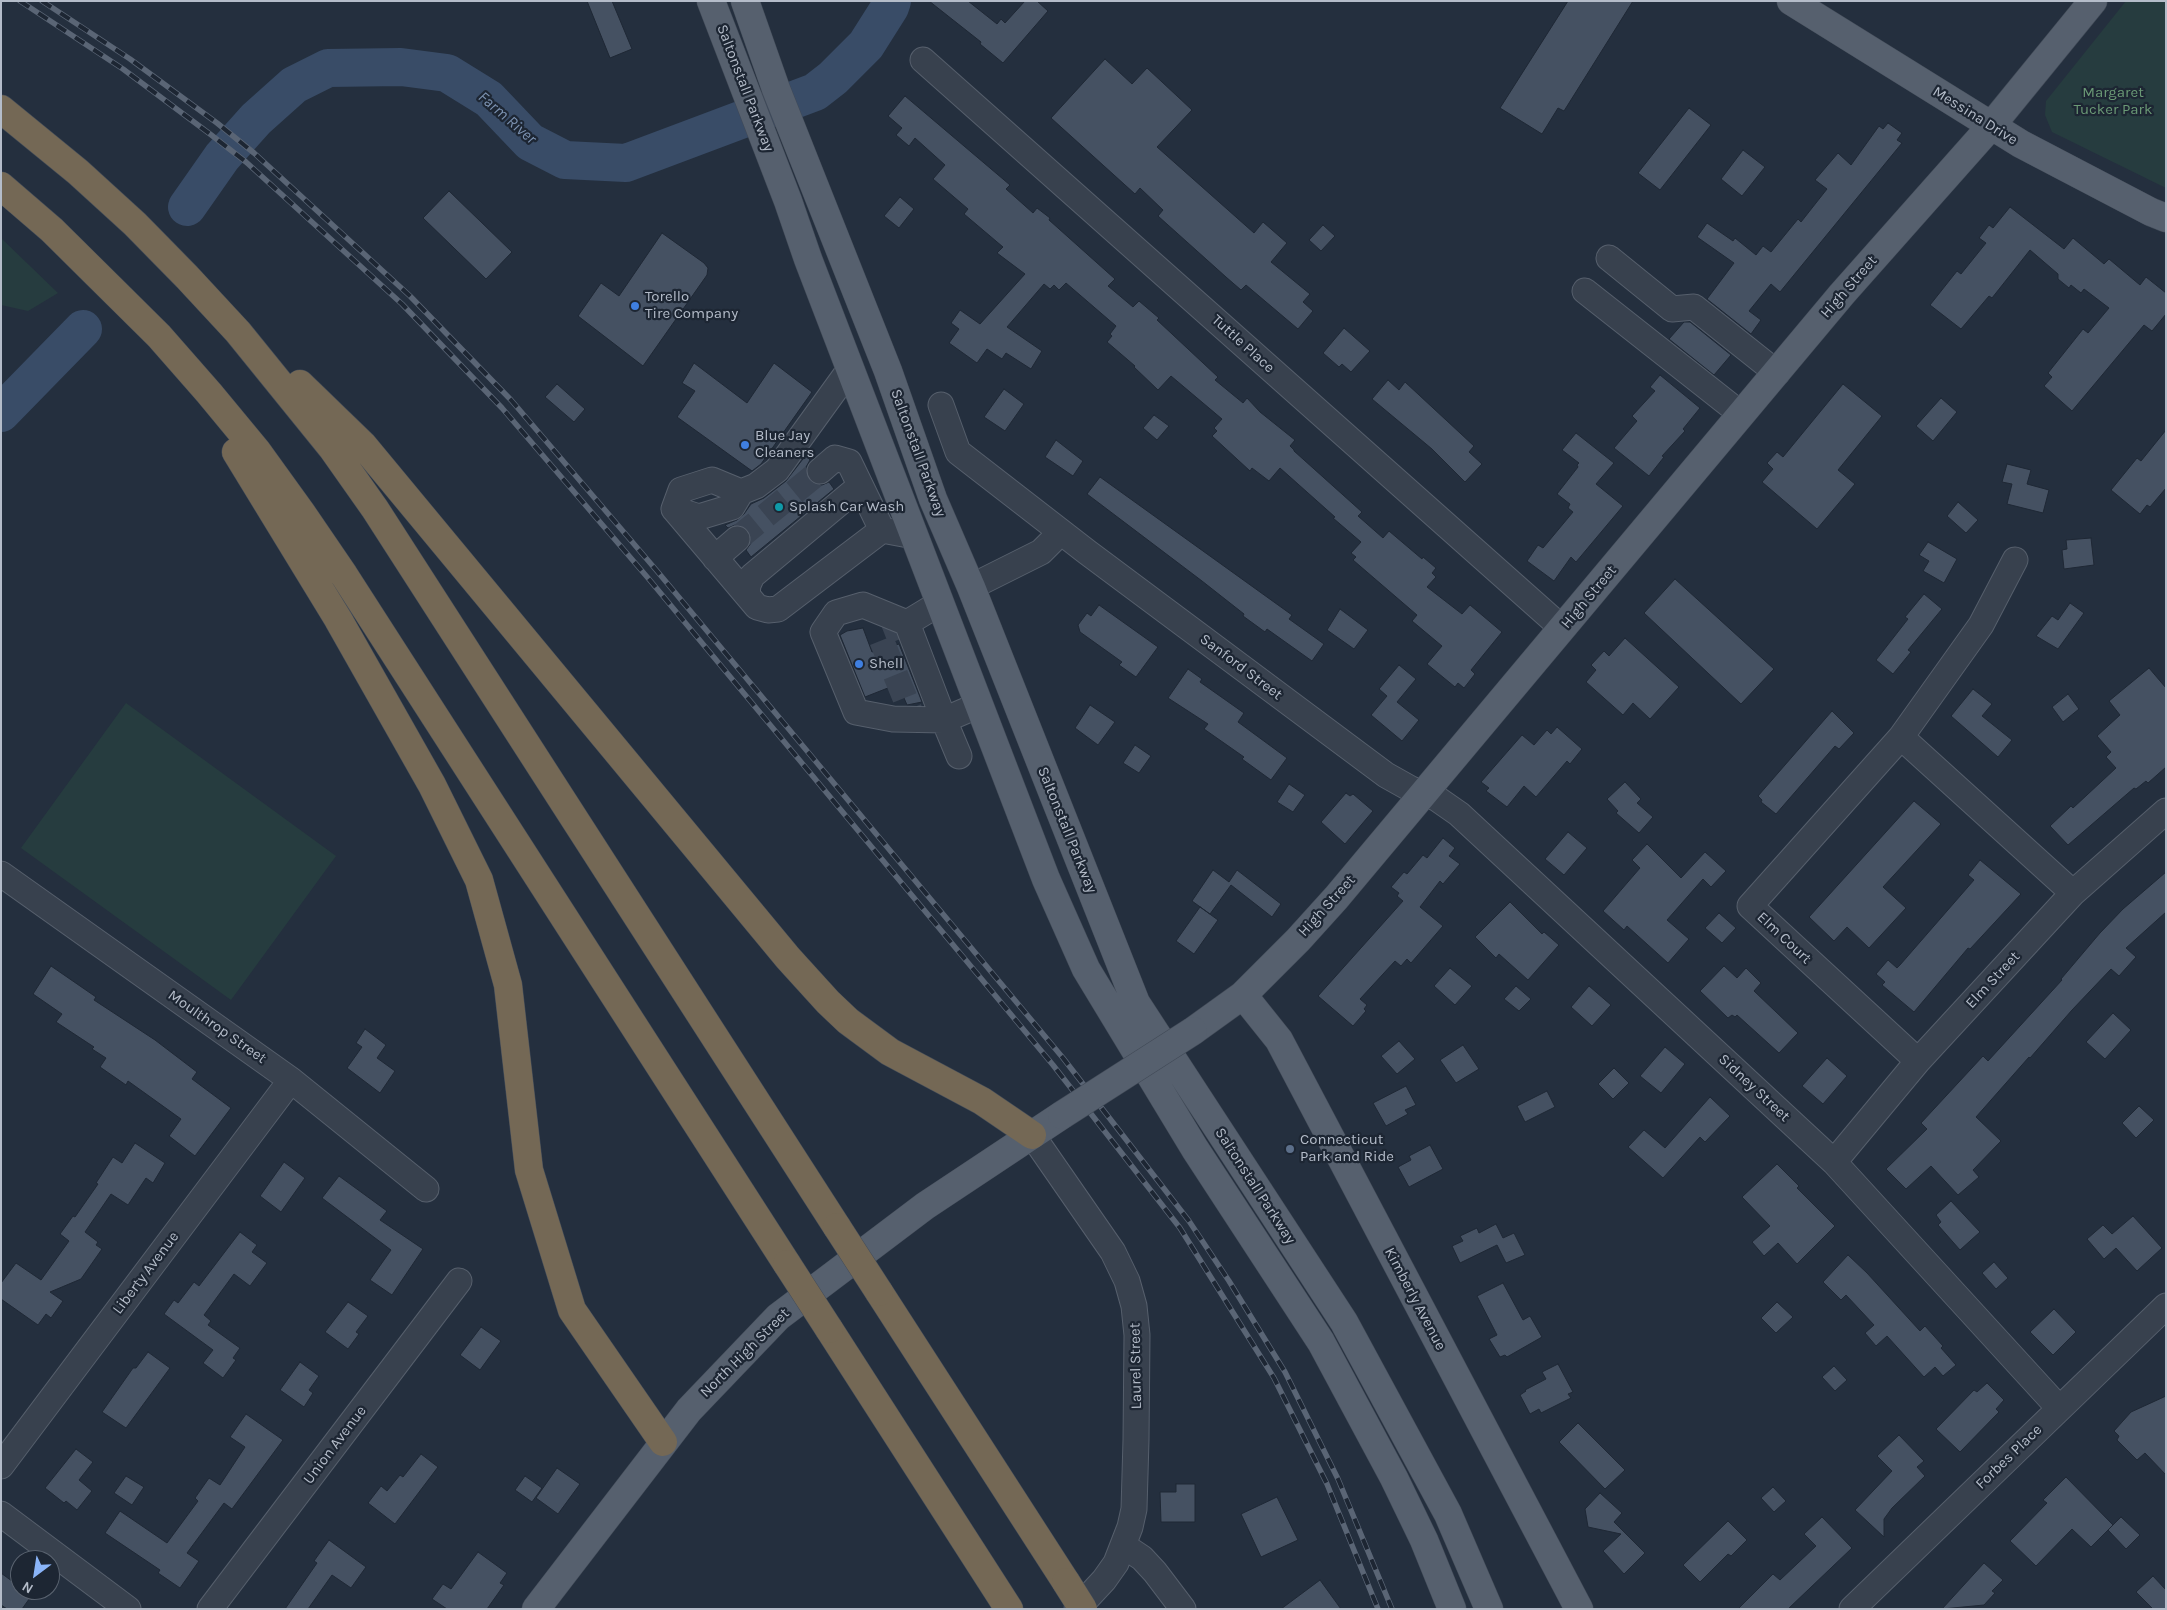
<!DOCTYPE html>
<html>
<head>
<meta charset="utf-8">
<style>
  body { margin:0 }
  #map { position:relative; width:2167px; height:1610px; overflow:hidden; background:#242f3e; font-family:Karla,sans-serif }
  canvas { display:block }
  .frame { position:absolute; inset:0; border:2px solid #b4bcc9; pointer-events:none }
  .north { position:absolute; left:10px; top:1550px; width:50px; height:50px; box-sizing:border-box; background:#1d2633; border:1px solid #59626f; border-radius:50%; rotate:211deg; font-size:14px; font-weight:700; line-height:20px; text-align:center; color:#b4bcc9 }
  .north::after { content:''; display:block; margin:auto; width:18px; height:22px; background:#8ab4f8; clip-path:polygon(50% 0,100% 100%,50% 72%,0 100%) }
</style>
</head>
<body>
<div id="map">
<canvas width="2167" height="1610"></canvas>
<div class="frame"></div>
<div class="north">N</div>
</div>
<script>
const c = document.querySelector('canvas').getContext('2d');
c.lineJoin = 'round';
function fill(path, color) { c.fillStyle = color; c.fill(path, 'evenodd'); }
const poly = rows => new Path2D(rows.map(r => 'M' + r).join(''));
function trace(path, color, width, dash) { c.strokeStyle = color; c.lineWidth = width; c.lineCap = dash ? 'butt' : 'round'; c.setLineDash(dash || []); c.stroke(path); }
function label(font, color, halo, rows, align = 'center') {
  c.font = font + ' Karla,sans-serif'; c.lineWidth = 4.5; c.setLineDash([]); c.textBaseline = 'middle'; c.strokeStyle = halo; c.fillStyle = color; for (const [text, x, y, turn = 0] of rows) {
    c.save(); c.translate(x, y); c.rotate((+turn || 0) * Math.PI / 180); c.textAlign = isNaN(turn) ? turn : align; if (halo) c.strokeText(text, 0, 0); c.fillText(text, 0, 0); c.restore();
  }
}
const green = poly([
  [2126,1,2166,1,2166,188,2052,132,2045,115,2046,101],
  [1,238,58,293,28,311,1,305],
  [126,703,336,856,231,1000,21,848]
]);
const river = poly([
  [187,207,222,157,256,119,294,85,328,68,401,67,447,73,489,99,530,142,565,160,626,163,815,92,833,78,866,45,890,7,892,1],
  [1,413,83,329]
]);
const building = poly([
  [587,1,612,1,632,49,610,58,587,1],
  [929,1,968,1,997,24,1001,19,1005,23,1025,1,1037,1,1048,11,1003,63,980,44,981,42,929,1],
  [1568,1,1633,1,1564,111,1558,108,1542,134,1500,108,1568,1],
  [1105,59,1132,84,1147,68,1192,110,1157,147,1254,233,1263,222,1287,243,1271,262,1310,294,1303,302,1313,311,1298,329,1246,285,1241,290,1226,277,1158,216,1163,210,1140,188,1135,194,1051,118,1105,59],
  [905,96,1010,185,1006,189,1033,213,1037,208,1050,218,1049,220,1115,279,1108,286,1133,307,1139,301,1159,318,1157,320,1218,377,1215,380,1243,403,1247,398,1260,412,1295,440,1290,446,1294,450,1294,451,1362,512,1358,516,1383,538,1389,531,1422,559,1423,557,1436,568,1432,573,1436,577,1427,587,1462,614,1470,605,1502,632,1471,670,1475,674,1464,688,1458,683,1455,687,1427,664,1442,646,1412,621,1417,615,1353,560,1356,557,1351,553,1361,542,1333,518,1335,517,1280,468,1269,481,1252,468,1250,471,1212,436,1217,431,1214,428,1222,419,1171,376,1158,390,1134,367,1135,366,1107,342,1112,336,1110,334,1116,326,1066,283,1059,290,1054,285,1050,289,1044,284,1007,327,1042,351,1031,369,1006,353,1002,359,987,349,977,363,949,343,959,329,951,323,960,310,980,324,1025,274,997,253,1003,247,964,214,968,209,933,179,945,165,915,138,909,146,896,135,902,128,888,116,905,96],
  [1689,108,1711,125,1660,190,1638,173,1689,108],
  [1888,123,1902,133,1897,140,1902,143,1780,292,1771,284,1749,311,1761,320,1751,334,1707,299,1734,263,1697,237,1707,223,1733,241,1735,238,1756,255,1763,246,1771,252,1798,219,1801,222,1827,189,1815,180,1838,153,1851,165,1879,126,1883,129,1888,123],
  [1743,150,1765,167,1742,196,1721,179,1743,150],
  [449,191,512,252,486,279,423,218,449,191],
  [900,197,914,209,899,228,884,216,900,197],
  [2010,207,2064,249,2073,238,2104,264,2109,259,2140,285,2146,277,2166,293,2166,314,2152,331,2144,325,2072,411,2044,386,2052,377,2048,373,2083,329,2088,333,2109,308,2084,289,2081,293,2071,285,2069,288,2058,279,2058,274,2030,250,1992,298,1989,296,1961,329,1930,305,1957,271,1961,274,1986,243,1979,238,1989,225,1993,228,2010,207],
  [1323,225,1335,236,1321,251,1309,240,1323,225],
  [662,233,704,263,708,268,707,275,643,366,578,316,601,283,619,296,662,233],
  [1684,322,1690,322,1731,355,1714,375,1669,339,1684,322],
  [1344,328,1370,351,1351,372,1342,364,1339,367,1323,353,1344,328],
  [694,363,747,403,774,363,812,392,761,464,752,471,677,417,695,391,682,383,694,363],
  [1660,375,1700,408,1683,429,1685,431,1662,456,1664,457,1649,476,1614,448,1637,421,1632,416,1655,391,1650,387,1660,375],
  [1388,380,1399,390,1405,382,1474,446,1469,452,1482,464,1465,482,1432,449,1372,399,1388,380],
  [557,384,585,409,574,422,545,397,557,384],
  [1843,384,1882,416,1838,470,1855,484,1817,529,1762,482,1773,469,1767,463,1777,452,1783,457,1843,384],
  [1004,389,1024,404,1005,431,984,417,1004,389],
  [1941,398,1957,412,1933,441,1916,426,1941,398],
  [1154,415,1169,426,1157,440,1143,428,1154,415],
  [2166,430,2166,488,2150,507,2147,505,2140,514,2111,490,2137,458,2141,461,2166,430],
  [1576,433,1614,463,1596,484,1623,506,1576,562,1571,557,1554,581,1527,561,1538,545,1543,548,1573,512,1568,508,1570,504,1557,494,1578,467,1577,465,1579,463,1562,450,1576,433],
  [1056,440,1083,461,1073,476,1045,457,1056,440],
  [806,455,810,460,806,467,806,473,809,480,816,485,822,485,829,482,834,489,751,557,746,550,751,543,751,537,748,530,741,525,735,525,728,528,725,525,737,520,744,514,751,504,764,498,786,481,806,455],
  [2007,464,2031,470,2027,484,2049,490,2043,513,2007,504,2012,484,2002,482,2007,464],
  [1100,477,1292,615,1289,619,1324,644,1312,661,1267,629,1265,632,1243,616,1244,614,1202,581,1087,494,1100,477],
  [1958,502,1978,520,1966,533,1947,516,1958,502],
  [2091,538,2094,565,2064,569,2062,550,2067,549,2066,540,2091,538],
  [1928,542,1957,559,1944,583,1923,571,1929,561,1919,555,1928,542],
  [1675,579,1774,669,1741,704,1644,613,1675,579],
  [1924,594,1942,609,1908,650,1911,652,1893,674,1876,660,1908,619,1905,617,1924,594],
  [2070,603,2084,613,2058,649,2036,636,2052,616,2058,620,2070,603],
  [1099,605,1158,647,1136,677,1119,665,1122,662,1080,632,1078,625,1087,613,1091,616,1099,605],
  [1340,609,1368,630,1354,649,1327,630,1340,609],
  [863,628,872,652,899,644,922,702,907,705,898,684,865,697,840,635,847,631,863,628],
  [1625,638,1679,687,1650,719,1633,703,1623,715,1586,682,1596,670,1591,665,1604,651,1609,656,1625,638],
  [1399,665,1416,679,1397,702,1419,720,1402,741,1371,715,1387,696,1379,689,1399,665],
  [2149,668,2166,688,2166,767,2148,783,2146,781,2136,789,2134,788,2068,845,2050,826,2071,806,2073,808,2116,768,2106,757,2111,752,2097,736,2120,715,2109,701,2149,668],
  [1188,669,1202,679,1200,682,1244,713,1238,722,1287,758,1271,780,1242,759,1244,757,1204,729,1208,724,1168,698,1188,669],
  [1973,689,1992,704,1982,716,2012,740,1998,757,1951,716,1973,689],
  [2068,694,2079,709,2063,722,2052,707,2068,694],
  [1090,705,1115,722,1098,745,1075,728,1090,705],
  [1832,711,1854,733,1839,749,1835,746,1776,814,1761,802,1762,800,1758,796,1832,711],
  [1557,727,1582,749,1570,764,1567,761,1536,797,1524,786,1507,807,1486,791,1489,788,1481,782,1522,735,1534,745,1547,730,1551,734,1557,727],
  [1135,745,1151,756,1139,773,1123,763,1135,745],
  [1625,782,1641,799,1637,803,1653,817,1639,833,1616,813,1618,811,1607,799,1625,782],
  [1289,784,1305,795,1293,812,1277,802,1289,784],
  [1346,793,1350,796,1353,794,1373,811,1345,844,1321,822,1346,793],
  [1914,801,1941,824,1883,887,1906,908,1869,948,1847,927,1834,941,1809,917,1914,801],
  [1568,832,1587,848,1564,875,1545,859,1568,832],
  [1443,838,1455,848,1449,856,1460,864,1443,884,1440,881,1420,907,1443,926,1411,963,1407,959,1401,966,1395,961,1360,999,1367,1005,1364,1009,1366,1011,1353,1026,1318,996,1403,901,1397,896,1399,893,1391,887,1404,872,1407,874,1423,855,1427,858,1443,838],
  [1647,844,1681,878,1705,852,1726,871,1711,887,1703,879,1667,920,1689,939,1668,963,1627,926,1624,930,1603,911,1640,868,1632,860,1647,844],
  [1980,860,2021,894,1970,949,1968,948,1914,1012,1882,985,1885,982,1876,974,1888,960,1897,968,1900,965,1974,880,1968,875,1980,860],
  [1213,870,1229,882,1237,870,1281,904,1272,917,1231,885,1210,914,1192,901,1213,870],
  [2166,872,2166,912,2126,948,2136,957,2119,976,2111,969,2072,1010,2030,1058,2029,1057,1976,1117,2001,1141,1973,1170,1979,1177,1958,1195,1931,1166,1906,1189,1886,1169,1927,1129,1921,1123,1983,1056,1988,1061,2062,980,2061,979,2100,933,2123,909,2166,872],
  [1510,902,1542,934,1544,932,1559,945,1528,980,1499,954,1496,958,1475,937,1510,902],
  [1200,907,1218,920,1194,954,1176,941,1200,907],
  [1719,913,1736,928,1722,943,1705,928,1719,913],
  [51,966,96,997,94,1000,155,1040,197,1072,192,1079,231,1108,195,1156,169,1136,181,1119,128,1081,126,1085,100,1067,106,1058,92,1049,94,1047,56,1022,62,1014,33,994,51,966],
  [1724,966,1737,978,1746,968,1761,983,1754,991,1798,1033,1779,1053,1737,1015,1735,1017,1732,1015,1728,1018,1700,991,1724,966],
  [1450,968,1472,986,1455,1005,1434,986,1450,968],
  [1516,986,1531,999,1519,1011,1504,999,1516,986],
  [1589,986,1611,1005,1592,1026,1571,1007,1589,986],
  [2113,1013,2131,1030,2105,1059,2086,1042,2113,1013],
  [365,1029,386,1045,377,1058,395,1071,380,1093,347,1068,362,1047,356,1043,365,1029],
  [1399,1041,1415,1059,1397,1074,1381,1056,1399,1041],
  [1463,1045,1479,1069,1456,1083,1440,1060,1463,1045],
  [1665,1047,1685,1064,1661,1093,1640,1076,1665,1047],
  [1827,1058,1847,1076,1823,1104,1802,1086,1827,1058],
  [1614,1068,1629,1083,1613,1099,1598,1084,1614,1068],
  [1406,1086,1416,1105,1405,1110,1408,1114,1386,1126,1373,1103,1406,1086],
  [1547,1091,1555,1107,1525,1122,1517,1106,1547,1091],
  [1710,1097,1730,1116,1705,1142,1700,1137,1663,1178,1628,1147,1644,1130,1665,1148,1710,1097],
  [2139,1106,2154,1120,2136,1138,2122,1123,2139,1106],
  [135,1143,165,1163,153,1183,146,1178,128,1205,111,1194,85,1232,98,1242,96,1245,102,1249,81,1279,50,1292,63,1301,51,1318,46,1314,38,1325,1,1299,1,1283,16,1263,41,1280,69,1241,60,1234,73,1216,75,1217,98,1184,96,1183,113,1157,122,1163,135,1143],
  [1430,1145,1443,1169,1409,1187,1398,1167,1411,1160,1409,1156,1430,1145],
  [284,1162,305,1178,281,1212,260,1196,284,1162],
  [1777,1164,1799,1186,1797,1188,1835,1226,1797,1264,1778,1243,1764,1256,1752,1242,1770,1226,1742,1197,1777,1164],
  [339,1176,387,1211,380,1220,423,1249,392,1295,370,1280,391,1250,322,1198,339,1176],
  [1951,1201,1980,1232,1960,1250,1938,1225,1941,1222,1936,1215,1951,1201],
  [2133,1216,2162,1248,2137,1271,2116,1248,2104,1259,2087,1239,2103,1225,2112,1234,2133,1216],
  [1496,1224,1503,1238,1514,1233,1525,1255,1506,1263,1497,1245,1460,1263,1452,1246,1463,1241,1460,1236,1477,1228,1479,1233,1496,1224],
  [240,1232,257,1245,252,1252,267,1263,250,1286,234,1274,204,1315,211,1321,208,1325,240,1348,233,1358,236,1360,223,1378,203,1363,213,1350,164,1314,174,1300,178,1303,194,1282,199,1286,240,1232],
  [1848,1255,1867,1273,1920,1331,1925,1326,1943,1346,1941,1348,1956,1365,1943,1376,1935,1367,1924,1377,1887,1336,1876,1346,1865,1333,1874,1325,1846,1295,1841,1300,1823,1282,1848,1255],
  [1994,1262,2008,1278,1996,1289,1982,1273,1994,1262],
  [1503,1283,1523,1320,1530,1316,1542,1337,1507,1357,1505,1355,1500,1357,1489,1339,1497,1335,1477,1296,1503,1283],
  [348,1302,368,1316,356,1332,359,1334,348,1349,325,1332,348,1302],
  [1777,1302,1793,1317,1776,1333,1761,1318,1777,1302],
  [2054,1309,2076,1332,2053,1355,2030,1332,2054,1309],
  [481,1327,501,1341,480,1370,460,1355,481,1327],
  [148,1352,170,1368,126,1428,102,1412,133,1368,136,1368,148,1352],
  [300,1362,319,1376,309,1390,313,1393,304,1407,280,1390,300,1362],
  [1558,1364,1573,1392,1568,1394,1571,1398,1541,1413,1539,1409,1530,1414,1520,1395,1526,1391,1525,1390,1546,1379,1542,1372,1558,1364],
  [1834,1366,1847,1380,1835,1391,1822,1377,1834,1366],
  [1987,1383,2004,1400,1996,1409,1999,1412,1960,1452,1936,1429,1974,1390,1977,1392,1987,1383],
  [2166,1396,2166,1475,2145,1453,2137,1460,2117,1440,2119,1436,2114,1431,2131,1412,2166,1396],
  [246,1414,283,1440,232,1509,224,1503,187,1553,199,1561,180,1588,158,1573,160,1570,105,1533,120,1511,167,1543,198,1501,195,1498,209,1478,220,1485,245,1447,230,1437,246,1414],
  [1578,1423,1625,1470,1605,1489,1559,1442,1578,1423],
  [1899,1435,1924,1461,1917,1467,1925,1476,1892,1508,1884,1519,1884,1537,1855,1510,1892,1471,1877,1456,1899,1435],
  [76,1449,93,1462,79,1480,92,1491,77,1510,66,1501,64,1503,45,1488,76,1449],
  [421,1454,438,1467,395,1524,368,1503,381,1486,387,1491,400,1475,403,1477,421,1454],
  [557,1468,580,1484,558,1514,536,1498,557,1468],
  [126,1476,144,1487,132,1505,114,1493,126,1476],
  [525,1476,542,1488,532,1502,515,1490,525,1476],
  [2066,1477,2113,1525,2091,1547,2072,1529,2036,1566,2010,1541,2047,1503,2043,1500,2066,1477],
  [1176,1484,1195,1484,1195,1522,1161,1522,1160,1492,1176,1492,1176,1484],
  [1773,1487,1786,1501,1774,1512,1761,1498,1773,1487],
  [1600,1493,1622,1513,1614,1522,1645,1553,1624,1574,1603,1551,1621,1534,1588,1527,1585,1509,1600,1493],
  [1277,1497,1298,1540,1261,1557,1241,1514,1277,1497],
  [1822,1517,1852,1548,1788,1609,1738,1609,1773,1574,1780,1580,1816,1546,1804,1534,1822,1517],
  [2121,1517,2140,1535,2126,1549,2108,1530,2121,1517],
  [1728,1521,1747,1540,1731,1556,1728,1554,1700,1582,1683,1565,1728,1521],
  [329,1540,366,1567,351,1588,332,1575,308,1609,285,1609,317,1563,314,1561,329,1540],
  [478,1552,507,1573,500,1583,504,1585,487,1609,447,1609,432,1599,443,1584,451,1589,478,1552],
  [1984,1563,2003,1580,1992,1591,1995,1593,1984,1605,1942,1609,1984,1563],
  [1,1573,20,1587,20,1590,25,1590,32,1595,22,1609,7,1609,1,1605,1,1573],
  [2153,1576,2166,1590,2166,1609,2153,1609,2136,1592,2153,1576],
  [1320,1580,1341,1609,1281,1609,1320,1580]
]);
const minorTunnel = poly([
  [737,539,820,471],
  [907,623,879,634,913,718]
]);
const minor = poly([
  [923,60,1562,628],
  [1609,258,1672,309,1694,307,1777,373],
  [1585,291,1741,414],
  [850,369,777,470,756,486,741,492,712,480,681,490,674,509,757,607,768,610,778,609,882,530,914,536],
  [941,405,958,452,1087,552,1386,775,1411,789,1436,798,1459,814,1834,1162,2059,1408],
  [820,471,835,458,849,462,882,530],
  [674,509,699,517,732,507,741,492],
  [715,558,737,539],
  [971,587,1041,552,1061,532],
  [747,595,748,585,752,576,860,486],
  [940,603,907,623,944,720,979,705],
  [907,623,863,605,836,613,823,632,856,712,893,719,944,720,959,756],
  [1901,737,2073,893],
  [1,874,291,1080,426,1189],
  [1918,1061,1750,906,1901,737,1981,625,2015,560],
  [1032,1135,1113,1252,1127,1281,1134,1306,1137,1335,1136,1440,1134,1509,1130,1527,1116,1563,1104,1580,1077,1609],
  [1834,1162,1918,1061,2073,893,2166,811],
  [1,1466,291,1080],
  [1,1514,128,1609],
  [1124,1546,1142,1558,1155,1572,1183,1609],
  [210,1609,459,1281],
  [1852,1609,2166,1306]
]);
const major = poly([
  [711,1,788,201,808,259,1046,879,1086,969,1195,1149,1321,1342,1394,1478,1424,1540,1452,1609],
  [745,1,776,89,888,371,933,499,971,587,1136,1003,1344,1322,1448,1514,1489,1609],
  [1791,1,2021,144,2151,212,2166,218],
  [1243,995,1279,1040,1579,1609],
  [1193,1031,1243,995,1298,940,1336,898,1842,294,1991,126,2093,1],
  [536,1609,689,1410,778,1317,925,1206,1062,1115]
]);
const highway = poly([
  [1,109,78,172,135,224,187,277,238,332,332,448,375,509,837,1227],
  [1,186,52,230,159,336,209,393,257,451,301,512,344,575,787,1264],
  [300,384,363,445,788,958,828,1002,848,1021,890,1052,982,1101,1032,1135],
  [236,452,338,619,432,785,479,880,508,985,529,1170,572,1310,663,1442],
  [879,1292,1066,1582],
  [829,1329,1009,1609]
]);
const rail = poly([
  [20,1,123,69,210,134,246,162,402,304,502,408,648,578,1053,1065,1180,1228,1274,1378,1327,1484,1378,1609],
  [42,1,130,59,217,123,254,153,410,296,511,400,657,571,1063,1058,1189,1221,1229,1281,1285,1372,1338,1479,1392,1609]
]);
const majorBridge = poly([
  [1062,1115,1193,1031]
]);
const highwayBridge = poly([
  [837,1227,879,1292],
  [787,1264,829,1329],
  [1066,1582,1083,1609]
]);
const markers = [
  [635,306,5,"#3f7fe0"],
  [745,445,5,"#3f7fe0"],
  [779,507,5,"#0f9aa8"],
  [859,664,5,"#3f7fe0"],
  [1290,1149,5,"#5c6f8a"]
];
const streetNames = [
  ["Saltonstall Parkway",745,88,69],
  ["Messina Drive",1975,116,32],
  ["High Street",1849,287,-49],
  ["Tuttle Place",1243,344,42],
  ["Saltonstall Parkway",918,453,70],
  ["High Street",1589,597,-50],
  ["Sanford Street",1241,667,37],
  ["Saltonstall Parkway",1067,830,68],
  ["High Street",1327,906,-48],
  ["Elm Court",1784,938,43],
  ["Elm Street",1993,980,-47],
  ["Moulthrop Street",217,1027,35],
  ["Sidney Street",1754,1088,43],
  ["Saltonstall Parkway",1255,1186,57],
  ["Liberty Avenue",146,1273,-53],
  ["Kimberly Avenue",1415,1299,62],
  ["North High Street",745,1353,-45],
  ["Laurel Street",1136,1366,-91],
  ["Union Avenue",335,1445,-53],
  ["Forbes Place",2009,1457,-44]
];
const parkNames = [
  ["Margaret",2113,93],
  ["Tucker Park",2113,110]
];
const poiNames = [
  ["Torello",645,297],
  ["Tire Company",645,314],
  ["Blue Jay",755,436],
  ["Cleaners",755,453],
  ["Splash Car Wash",789,507],
  ["Shell",869,664],
  ["Connecticut",1300,1140],
  ["Park and Ride",1300,1157]
];
const waterNames = [
  ["Farm River",507,118,41]
];
fill(green, '#263c3f');
trace(river, '#394c67', 38);
fill(building, '#455162');
trace(building, '#1f2835', 1);
trace(minorTunnel, '#3a4453', 25, [25, 12]);
trace(minor, '#565f6c', 27);
trace(major, '#414a57', 29);
trace(highway, '#434c59', 29);
trace(minor, '#38414e', 25);
trace(major, '#56606e', 28);
trace(highway, '#746855', 28);
trace(rail, '#5a6575', 5.5);
trace(rail, '#1d2633', 4, [11]);
trace(majorBridge, '#414a57', 29, []);
trace(highwayBridge, '#434c59', 29, []);
trace(majorBridge, '#56606e', 28);
trace(highwayBridge, '#746855', 28);
for (const [x, y, r, color] of markers) { const dot = new Path2D(); dot.arc(x, y, r, 0, 2 * Math.PI); c.fillStyle = color; c.fill(dot); trace(dot, '#1d2633', 2); }
label('15px', '#b4bcc9', '#1d2633', streetNames);
label('15px', '#6b9a76', '#1d2633', parkNames);
label('15px', '#b4bcc9', '#1d2633', poiNames, 'left');
label('italic 16px', '#7c92b1', '#1d2633', waterNames);
</script>
</body>
</html>
